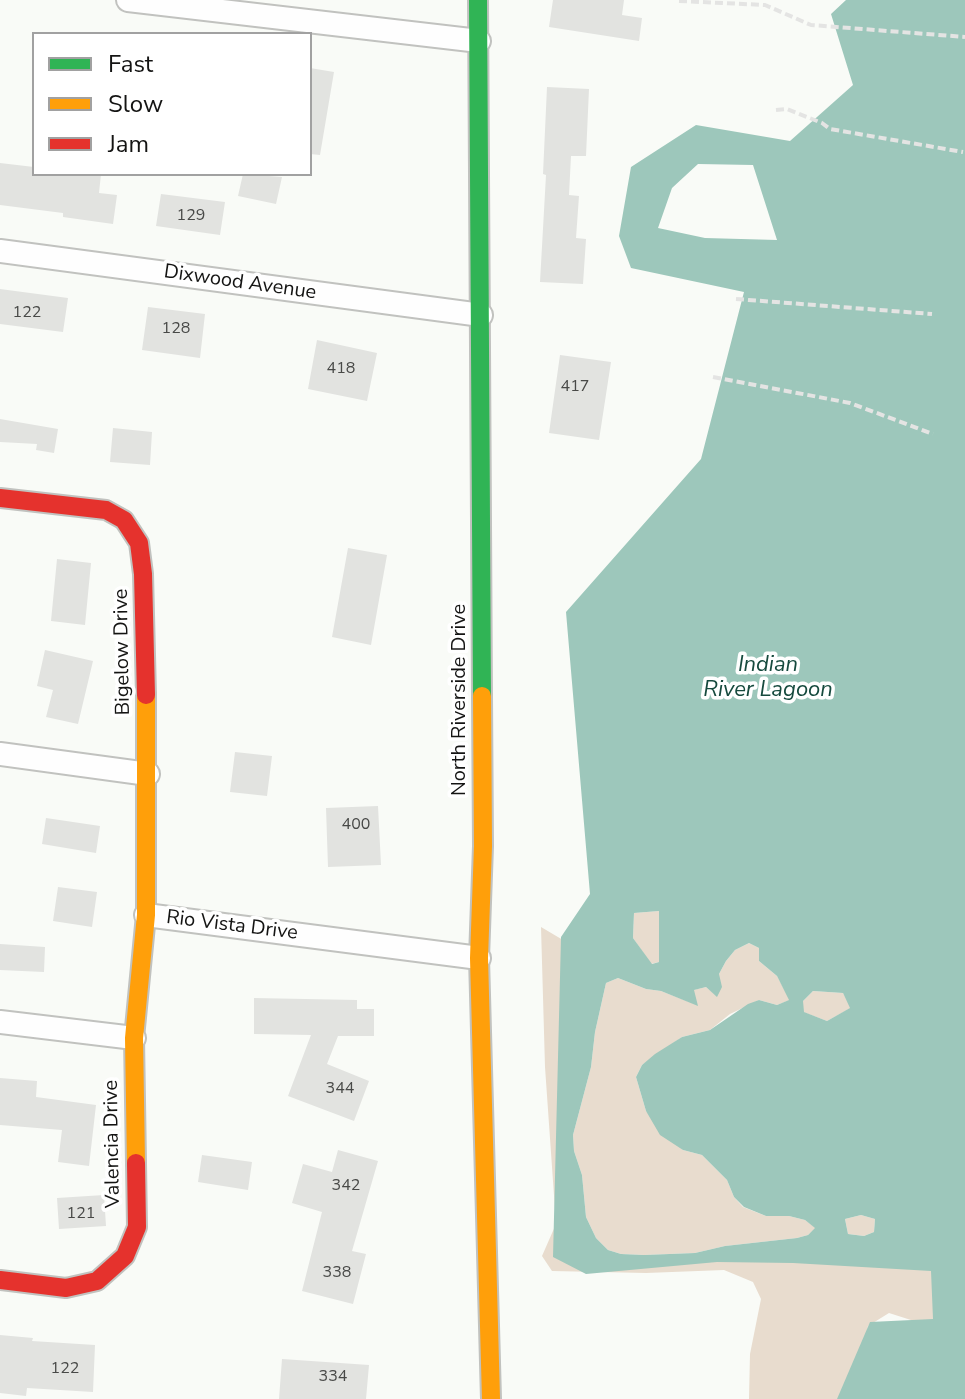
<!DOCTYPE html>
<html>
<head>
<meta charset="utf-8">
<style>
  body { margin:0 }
  #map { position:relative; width:965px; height:1399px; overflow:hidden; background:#f9fbf7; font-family:"Nunito Sans",sans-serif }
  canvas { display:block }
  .legend { position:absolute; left:32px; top:32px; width:280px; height:144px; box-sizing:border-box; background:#fff; border:2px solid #a1a1a1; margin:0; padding:10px 14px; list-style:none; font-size:24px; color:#141413 }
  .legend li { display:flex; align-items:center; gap:16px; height:40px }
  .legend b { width:40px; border:2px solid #a1a1a1 }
</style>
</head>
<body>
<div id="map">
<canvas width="965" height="1399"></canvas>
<ul class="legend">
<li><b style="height:10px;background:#30b455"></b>Fast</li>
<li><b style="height:10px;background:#ff9f0a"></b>Slow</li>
<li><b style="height:10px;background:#e5322d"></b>Jam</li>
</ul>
</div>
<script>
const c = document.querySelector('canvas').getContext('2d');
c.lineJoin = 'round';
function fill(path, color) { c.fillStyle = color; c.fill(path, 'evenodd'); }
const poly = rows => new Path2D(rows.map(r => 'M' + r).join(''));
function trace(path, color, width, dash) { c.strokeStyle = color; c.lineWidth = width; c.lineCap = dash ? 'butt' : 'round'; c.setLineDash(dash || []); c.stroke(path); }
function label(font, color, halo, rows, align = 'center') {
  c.font = font + ' "Nunito Sans",sans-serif'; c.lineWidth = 7; c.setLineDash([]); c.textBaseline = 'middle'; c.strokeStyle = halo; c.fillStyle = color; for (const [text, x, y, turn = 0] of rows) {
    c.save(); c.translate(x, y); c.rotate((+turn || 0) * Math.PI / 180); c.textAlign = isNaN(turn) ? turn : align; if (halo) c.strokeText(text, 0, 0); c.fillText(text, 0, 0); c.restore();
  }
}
const green = poly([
  [659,911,659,962,651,964,633,938,634,913],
  [541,927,563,940,563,1133,576,1219,604,1260,726,1257,933,1269,936,1328,889,1313,868,1326,853,1399,749,1399,750,1354,761,1299,753,1282,724,1270,646,1273,552,1271,542,1256,556,1224,545,1067],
  [749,943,759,948,759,961,777,976,790,1000,777,1005,759,1000,730,1014,710,1030,682,1037,642,1065,636,1077,646,1111,683,1150,702,1155,727,1180,734,1197,743,1207,766,1216,789,1216,805,1220,816,1228,808,1235,797,1238,725,1246,695,1253,644,1255,621,1254,608,1250,596,1238,586,1217,582,1175,574,1151,573,1135,591,1067,595,1032,606,983,618,978,646,989,661,991,697,1005,693,990,706,987,717,996,719,974,726,961,735,950],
  [813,991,843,993,851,1008,827,1021,803,1012,803,1001],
  [861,1215,875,1219,874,1232,864,1236,848,1234,845,1219]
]);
const water = poly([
  [846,0,965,0,965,1399,837,1399,870,1322,933,1319,931,1271,793,1263,717,1262,586,1274,553,1257,561,937,590,894,566,612,701,459,744,292,631,268,619,236,631,167,696,125,790,141,853,85,831,14],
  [698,164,753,165,777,240,705,238,658,228,672,188],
  [659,911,659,962,652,964,633,938,634,913],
  [749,943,759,948,759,961,777,976,789,1000,777,1005,759,1000,748,1004,710,1030,682,1037,655,1054,642,1065,636,1077,646,1111,660,1135,683,1150,702,1155,727,1180,734,1197,744,1207,766,1216,789,1216,805,1220,815,1228,808,1235,797,1238,725,1246,695,1253,644,1255,621,1254,608,1250,596,1238,586,1217,582,1175,574,1151,573,1135,591,1067,595,1032,606,983,618,978,646,989,661,991,698,1006,694,990,706,987,717,997,722,987,719,974,726,961,735,950],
  [813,991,843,993,850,1008,827,1021,804,1012,803,1001],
  [861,1215,875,1219,874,1232,864,1236,848,1234,845,1219]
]);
const building = poly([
  [553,0,624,0,622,15,642,18,639,41,549,27],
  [310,68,334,72,320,155,310,154],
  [547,87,589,89,586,156,571,156,569,195,579,196,576,238,586,239,583,284,540,282,546,175,543,174],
  [0,163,34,167,34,174,101,174,99,193,117,195,113,224,63,217,63,213,0,205],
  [243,174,282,177,276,204,238,196],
  [161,194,225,202,220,235,156,226],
  [0,289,68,298,63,332,0,324],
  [148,307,205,314,200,358,142,350],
  [317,340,377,353,367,401,308,389],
  [560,355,611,362,599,440,549,433],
  [0,419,58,429,54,453,36,450,37,444,0,442],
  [113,428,152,432,150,465,110,462],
  [348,548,387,555,371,645,332,637],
  [57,559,91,563,85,625,51,621],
  [45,650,93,661,78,724,46,717,53,690,37,686],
  [235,752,272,756,267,796,230,792],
  [378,806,381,865,328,867,326,808],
  [46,818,100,826,96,853,42,844],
  [58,887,97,892,92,927,53,921],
  [0,944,45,947,44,972,0,970],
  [254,998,357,1000,357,1009,374,1009,374,1036,338,1036,327,1064,369,1081,354,1121,288,1096,311,1035,254,1034],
  [0,1078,37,1081,36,1097,96,1105,89,1166,58,1162,62,1130,0,1125],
  [338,1150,378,1161,352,1251,366,1254,353,1304,302,1291,322,1212,292,1203,303,1164,332,1172],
  [202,1155,252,1162,248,1190,198,1182],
  [104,1195,106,1226,59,1229,57,1198],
  [0,1335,33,1338,32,1341,95,1345,93,1392,27,1388,26,1396,0,1393],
  [282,1359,369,1365,366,1399,279,1399]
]);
const path = poly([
  [679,1,765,5,811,25,965,37],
  [776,110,787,109,822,123,830,129,963,152],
  [736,299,932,314],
  [713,377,850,403,933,434]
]);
const street = poly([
  [128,0,479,41],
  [0,251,481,315],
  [0,754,148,774],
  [146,915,479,958],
  [0,1022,134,1038]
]);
const fast = poly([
  [478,0,482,696]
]);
const slow = poly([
  [482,696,483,846,479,958,491,1399],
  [136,1163,134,1038,146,915,146,695]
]);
const jam = poly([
  [0,498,106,510,124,520,139,543,143,574,146,695],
  [0,1280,66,1288,97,1281,125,1256,137,1227,136,1163]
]);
const numberNames = [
  ["129",191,216],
  ["122",27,313],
  ["128",176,329],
  ["418",341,369],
  ["417",575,387],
  ["400",356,825],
  ["344",340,1089],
  ["342",346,1186],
  ["121",81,1214],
  ["338",337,1273],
  ["122",65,1369],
  ["334",333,1377]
];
const streetNames = [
  ["Dixwood Avenue",240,283,8],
  ["Bigelow Drive",123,652,-91],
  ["North Riverside Drive",460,700,-90],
  ["Rio Vista Drive",232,926,7],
  ["Valencia Drive",113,1144,-91]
];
const waterNames = [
  ["Indian",768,666],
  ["River Lagoon",768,691]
];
fill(green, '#e8dcce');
fill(water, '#9dc7bb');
fill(building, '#e2e3e0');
trace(street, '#c1c2bf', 26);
trace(fast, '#c1c2bf', 22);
trace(slow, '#c1c2bf', 22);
trace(jam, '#c1c2bf', 22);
trace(path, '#e4e4e3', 4, [8, 4]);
trace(street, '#fefefe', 22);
trace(fast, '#30b455', 18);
trace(slow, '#ff9f0a', 18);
trace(jam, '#e5322d', 18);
label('16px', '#484947', null, numberNames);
label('20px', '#141413', '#fff', streetNames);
label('italic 22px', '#164a3e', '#fff', waterNames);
</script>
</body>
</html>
